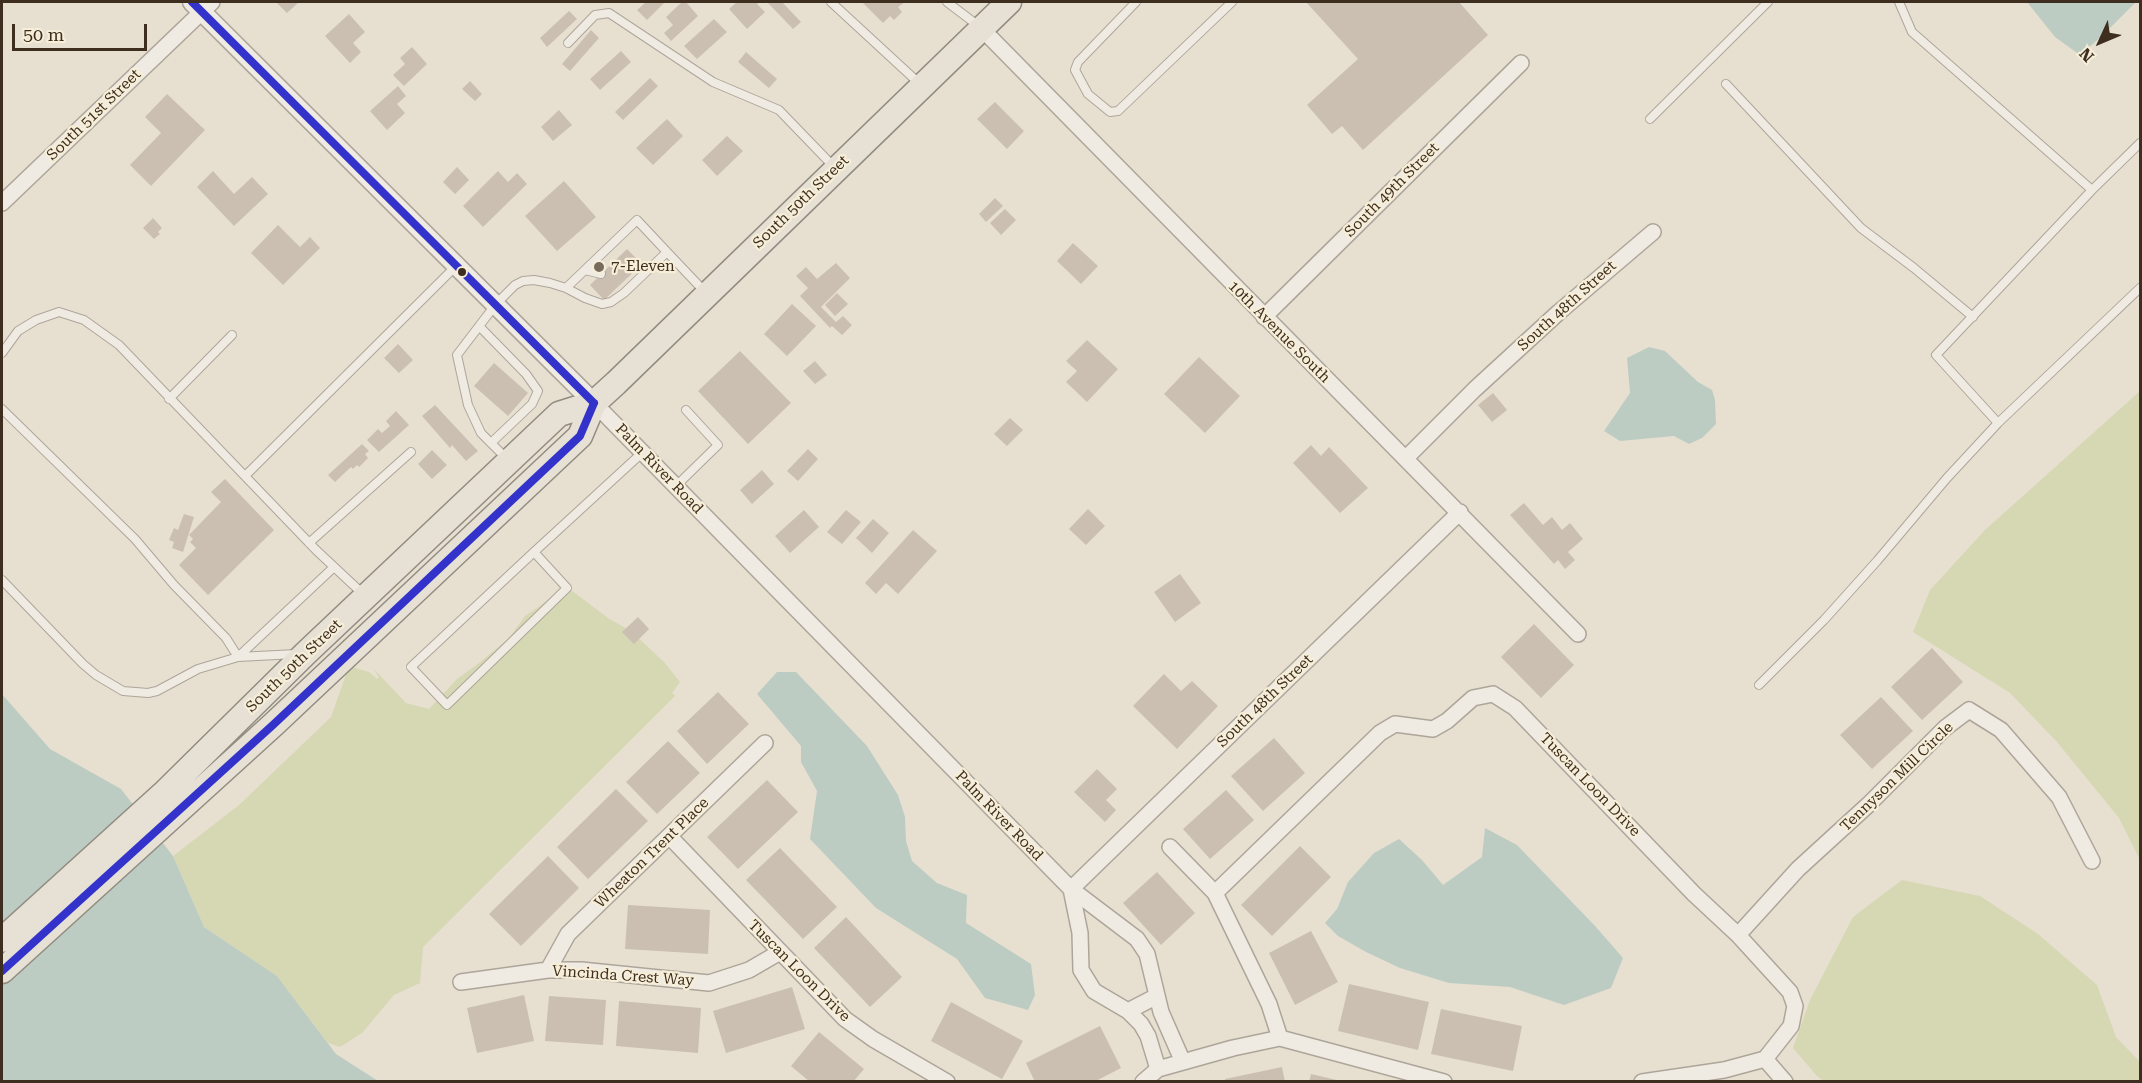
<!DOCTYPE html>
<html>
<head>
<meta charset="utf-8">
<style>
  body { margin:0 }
  #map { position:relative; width:2142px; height:1083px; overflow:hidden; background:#e7e0d1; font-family:"Roboto Serif",serif }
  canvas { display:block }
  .frame { position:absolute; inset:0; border:3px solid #3d2e20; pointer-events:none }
  .north { position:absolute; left:2070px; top:12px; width:60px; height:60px; -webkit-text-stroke:4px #f7eed8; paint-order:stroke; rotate:226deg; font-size:16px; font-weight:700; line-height:24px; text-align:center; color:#3d2e20 }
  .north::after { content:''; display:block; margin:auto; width:21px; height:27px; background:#3d2e20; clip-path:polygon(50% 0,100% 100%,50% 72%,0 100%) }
  .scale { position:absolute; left:12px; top:24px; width:135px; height:27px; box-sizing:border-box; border:3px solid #3d2e20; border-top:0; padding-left:8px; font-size:18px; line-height:21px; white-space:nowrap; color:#3d2e20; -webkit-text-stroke:4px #f7eed8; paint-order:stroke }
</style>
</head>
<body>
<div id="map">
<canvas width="2142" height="1083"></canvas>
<div class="frame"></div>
<div class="north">N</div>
<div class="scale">50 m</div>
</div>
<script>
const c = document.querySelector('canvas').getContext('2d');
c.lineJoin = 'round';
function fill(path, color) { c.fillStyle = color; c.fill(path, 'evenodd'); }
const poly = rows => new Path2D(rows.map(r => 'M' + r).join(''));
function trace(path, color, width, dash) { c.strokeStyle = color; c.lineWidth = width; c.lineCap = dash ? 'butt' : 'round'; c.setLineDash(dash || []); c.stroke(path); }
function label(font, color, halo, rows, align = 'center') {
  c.font = font + ' "Roboto Serif",serif'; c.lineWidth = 4.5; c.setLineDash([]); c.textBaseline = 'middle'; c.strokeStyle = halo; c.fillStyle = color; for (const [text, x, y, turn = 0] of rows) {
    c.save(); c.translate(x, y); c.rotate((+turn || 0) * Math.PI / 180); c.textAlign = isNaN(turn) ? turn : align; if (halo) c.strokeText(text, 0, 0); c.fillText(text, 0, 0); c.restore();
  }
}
const green = poly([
  [2140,391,2140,860,2119,818,2057,742,2010,693,1913,632,1930,590,1985,530],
  [567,587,608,618,631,631,664,662,680,682,672,693,675,696,423,947,420,983,394,995,362,1033,340,1047,328,1043,277,976,204,927,173,856,239,805,331,717,349,666,369,672,377,679,379,677,372,667,406,703,429,709,457,679,479,663,509,638,525,616],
  [1902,880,1980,896,2038,934,2097,985,2116,1037,2140,1062,2140,1081,1825,1082,1817,1076,1793,1048,1810,1000,1853,917]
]);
const water = poly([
  [2027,2,2136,2,2102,36,2080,55,2055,37],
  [1649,347,1665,351,1698,382,1712,390,1715,400,1716,424,1702,438,1689,444,1674,436,1620,441,1604,431,1630,393,1627,358],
  [777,672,796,672,867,746,898,795,905,817,906,841,912,861,937,883,967,895,966,923,1031,964,1035,995,1028,1010,985,998,957,959,876,908,810,839,817,791,801,762,801,746,757,694],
  [2,694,50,749,121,789,173,856,204,927,277,976,336,1054,378,1081,2,1081],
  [1485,828,1517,845,1596,927,1623,958,1611,988,1564,1005,1510,987,1449,983,1400,968,1366,952,1338,936,1325,923,1337,909,1348,882,1374,853,1399,839,1422,860,1443,885,1482,857]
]);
const building = poly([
  [276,2,299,2,287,13],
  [646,2,665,2,647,20,637,10],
  [682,2,686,2,698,16,671,41,664,33,673,25,666,17],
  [737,2,759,2,757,4,765,12,747,29,729,9],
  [767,2,782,2,801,22,793,29],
  [862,2,905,2,898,7,902,12,894,20,890,16,883,23],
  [1306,2,1459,2,1488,35,1363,150,1342,126,1332,134,1307,105,1358,59],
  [569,11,577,19,547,47,540,38],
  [349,14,365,32,353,43,361,52,350,63,325,36],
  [714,19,727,32,697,59,684,46],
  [591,30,599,38,570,71,562,64],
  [412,47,427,64,404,86,393,75,405,64,400,58],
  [621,51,631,62,600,90,590,79],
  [746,52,777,79,769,88,738,62],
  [650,78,658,86,623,120,615,112],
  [470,81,482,94,475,101,462,89],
  [398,86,406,96,397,104,405,113,387,130,370,111],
  [167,94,205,130,151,186,130,165,161,133,145,117],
  [995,102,1024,131,1007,149,977,119],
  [559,110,572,125,553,141,541,127],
  [667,119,683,136,653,165,636,148],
  [727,136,743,151,717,176,702,160],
  [457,167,469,180,455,194,443,182],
  [213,171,234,194,252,177,268,194,234,226,197,187],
  [498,171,508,182,517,173,527,184,483,227,463,206],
  [564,181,596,217,557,251,525,216],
  [995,198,1003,206,986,222,979,214],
  [1005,209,1016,220,1001,235,990,223],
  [153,218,162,228,158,232,160,234,154,239,143,228],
  [278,225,300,247,310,237,320,248,283,285,251,253],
  [1073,243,1098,266,1081,284,1057,261],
  [627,249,642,264,604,300,590,285],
  [836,263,850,278,821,307,836,322,843,316,852,325,842,335,832,326,830,328,800,296,808,288,796,276,806,267,817,279],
  [837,293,848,304,835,316,825,305],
  [792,304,816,326,787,356,764,334],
  [1087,340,1118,369,1087,402,1066,382,1077,371,1066,361],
  [398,344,413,360,399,373,384,358],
  [740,351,791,403,748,444,698,391],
  [1199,357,1240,396,1205,433,1164,394],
  [815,361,827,375,815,384,803,371],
  [494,363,528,393,508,416,474,386],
  [1493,393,1507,410,1492,422,1478,405],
  [435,405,478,451,466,461,452,445,450,448,422,416],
  [396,411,409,425,379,452,367,440,378,429,382,433,390,426,386,421],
  [1010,418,1023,430,1007,446,994,434],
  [362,444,369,451,365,454,368,458,359,467,357,465,353,469,351,467,335,482,328,475],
  [1311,445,1321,456,1329,447,1368,488,1340,513,1293,463],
  [808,449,818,459,798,481,787,471],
  [432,450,447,465,432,479,418,464],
  [762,470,774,484,752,504,740,490],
  [225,479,274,530,208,595,179,565,196,548,190,542,193,539,189,535,221,502,211,492],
  [1524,503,1543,525,1552,517,1562,530,1570,523,1583,539,1568,552,1575,560,1565,569,1558,560,1554,564,1510,515],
  [1088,509,1105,526,1086,545,1069,529],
  [804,510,819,527,790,553,775,536],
  [846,510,861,522,842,544,827,532],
  [184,514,194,517,183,552,172,548,174,542,169,540,174,528,178,530],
  [873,519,889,533,872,553,856,538],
  [913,530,937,551,898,594,886,583,876,594,865,583],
  [1180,574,1201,603,1175,622,1154,592],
  [638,617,649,629,634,644,622,632],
  [1534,624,1574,665,1541,698,1501,657],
  [1932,648,1963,682,1922,720,1891,687],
  [1164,674,1181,691,1192,681,1218,706,1177,749,1133,706],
  [718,692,749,724,707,764,677,731],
  [1881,697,1913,731,1872,769,1840,735],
  [1274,738,1305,773,1263,811,1231,776],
  [668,741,700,773,657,814,626,782],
  [1097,769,1117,789,1106,800,1116,810,1105,822,1074,792],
  [767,780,798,812,738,869,707,837],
  [616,789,648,821,588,879,557,847],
  [1226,790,1254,820,1210,859,1183,829],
  [1300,846,1331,877,1272,936,1241,905],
  [780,848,837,907,803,939,746,880],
  [548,856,579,888,521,946,489,914],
  [1157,872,1195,913,1161,945,1123,903],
  [628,905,710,910,708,954,625,949],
  [846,917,902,977,870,1007,814,948],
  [1311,931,1338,982,1295,1005,1269,953],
  [1349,984,1429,1002,1418,1050,1338,1031],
  [792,987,805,1029,726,1053,713,1011],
  [524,995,534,1041,477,1053,467,1008],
  [549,996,606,1000,603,1045,545,1041],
  [619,1001,701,1008,698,1053,616,1046],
  [951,1002,1023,1041,1002,1079,931,1041],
  [1441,1009,1522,1026,1513,1071,1431,1054],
  [1100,1026,1121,1068,1094,1082,1035,1082,1026,1063],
  [819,1032,864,1069,853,1082,810,1082,791,1066],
  [1282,1067,1285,1082,1225,1082,1225,1079],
  [1311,1074,1341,1081,1341,1082,1309,1082]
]);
const service = poly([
  [831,2,921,85],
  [947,2,980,27],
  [1136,2,1078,62,1075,70,1088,94,1110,112,1118,111,1232,2],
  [1899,2,1912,32,2092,190,1936,355,1998,423,2140,288],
  [568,43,595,15,609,13,713,82,779,110,835,168],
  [1726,84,1861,228,1914,268,1973,317],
  [1650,119,1768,2],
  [2092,190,2140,143],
  [585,270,601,274],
  [566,288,637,220,667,252],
  [479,326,526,374,538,391,532,404,491,443],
  [2,353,18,331,36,320,59,312,84,320,119,345,316,550,363,594],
  [169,399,232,335],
  [2,409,135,539,174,585,226,638,238,657,334,567],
  [508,460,481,433,468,405,457,355,496,304,515,285,523,281,534,280,550,283,566,288,585,298,602,304,611,302,624,293,667,252,705,292],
  [245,476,455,267],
  [676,486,718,445,686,410],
  [309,543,411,452],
  [534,552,567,588,447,705,411,667,534,552,643,452],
  [2,580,83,664,96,675,123,691,148,693,157,691,198,669,238,657,296,654],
  [1759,685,1824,620,1877,561,1947,478,1998,423]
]);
const minor = poly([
  [981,28,1578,634],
  [2,203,212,2],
  [1264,317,1521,63],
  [594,403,1071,889,1137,939,1147,954,1161,1012,1183,1062],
  [1406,458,1475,389,1559,312,1653,232],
  [670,837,845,1019,873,1039,947,1082],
  [1170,847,1215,893,1269,1004,1280,1038],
  [1071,889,1460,512],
  [1071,889,1080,933,1081,970,1094,991,1128,1011,1141,1024,1148,1036,1158,1069],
  [1215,893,1380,733,1395,724,1433,729,1447,721,1473,698,1493,694,1515,708,1694,894,1738,935,1790,992,1795,1006,1791,1026,1765,1059,1724,1070,1642,1082],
  [1738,935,1798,869,1868,805,1945,728,1969,710,2001,730,2059,797,2092,861],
  [548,970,568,934,765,743],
  [461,982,548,970,581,970,709,983,749,970,780,952],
  [1128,1011,1157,996],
  [1765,1059,1785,1082],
  [1143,1082,1158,1069,1233,1048,1280,1038,1444,1082]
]);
const tertiary = poly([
  [192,2,594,403]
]);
const primary = poly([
  [2,940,163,794,306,653,559,414,594,403,616,383,1009,2],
  [2,971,274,724,580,436,594,403]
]);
const bus1 = poly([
  [192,2,594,403],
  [2,971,274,724,580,436,594,403]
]);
const markers = [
  [599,267,6,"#786c5e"],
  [462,272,5,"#3d2e20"]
];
const streetNames = [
  ["South 51st Street",94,115,-44],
  ["South 49th Street",1392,190,-45],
  ["South 50th Street",801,202,-44],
  ["South 48th Street",1567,306,-42],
  ["10th Avenue South",1279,332,45],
  ["Palm River Road",659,469,46],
  ["South 50th Street",294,666,-44],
  ["South 48th Street",1265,701,-44],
  ["Tennyson Mill Circle",1897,777,-44],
  ["Tuscan Loon Drive",1590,785,46],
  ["Palm River Road",999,816,46],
  ["Wheaton Trent Place",652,853,-44],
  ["Tuscan Loon Drive",799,971,45],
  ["Vincinda Crest Way",623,976,4]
];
const poiNames = [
  ["7-Eleven",611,267]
];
fill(green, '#d6d7b3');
fill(water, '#bcccc2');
fill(building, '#cbbfb2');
trace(service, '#ada599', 10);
trace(minor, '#ada599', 18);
trace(tertiary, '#ada599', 21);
trace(primary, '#928b80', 27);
trace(service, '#efebe3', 8);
trace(minor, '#efebe3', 15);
trace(tertiary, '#efebe3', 18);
trace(primary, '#e6e1d4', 24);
trace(bus1, '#33c', 8);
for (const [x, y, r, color] of markers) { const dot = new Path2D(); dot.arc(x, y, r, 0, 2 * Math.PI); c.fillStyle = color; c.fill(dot); trace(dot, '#f7eed8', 2); }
label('15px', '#3d2e20', '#f7eed8', streetNames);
label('15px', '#3d2e20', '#f7eed8', poiNames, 'left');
</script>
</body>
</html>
